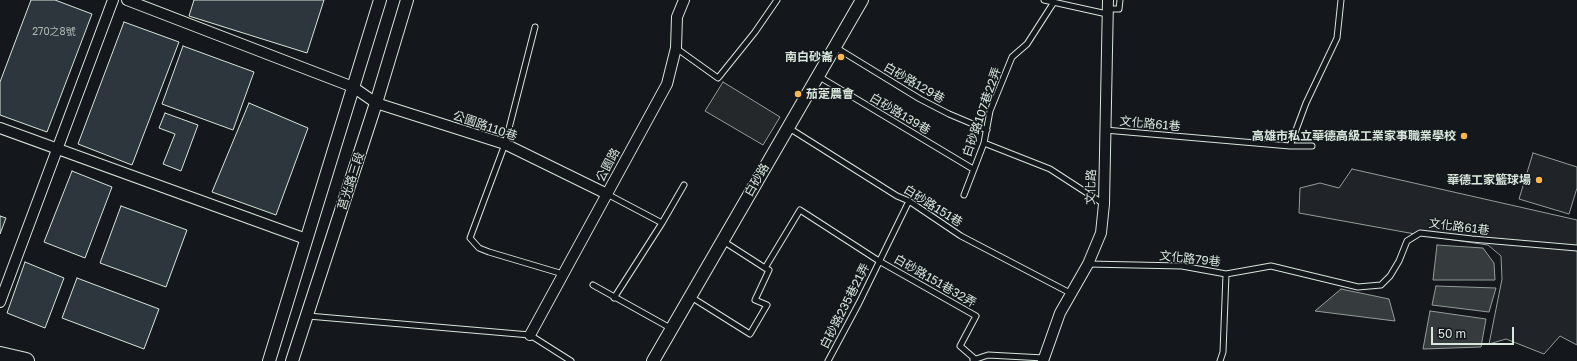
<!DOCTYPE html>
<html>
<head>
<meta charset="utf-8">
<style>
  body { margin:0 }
  #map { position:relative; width:1577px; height:361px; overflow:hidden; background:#14181c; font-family:"Golos Text",sans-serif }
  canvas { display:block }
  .scale { position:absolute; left:1431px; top:327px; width:83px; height:18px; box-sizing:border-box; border:2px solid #d8e6dc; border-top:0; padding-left:5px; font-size:12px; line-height:14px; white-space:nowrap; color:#d8e6dc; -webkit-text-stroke:3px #14181c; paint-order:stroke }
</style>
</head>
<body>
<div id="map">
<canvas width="1577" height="361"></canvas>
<div class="scale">50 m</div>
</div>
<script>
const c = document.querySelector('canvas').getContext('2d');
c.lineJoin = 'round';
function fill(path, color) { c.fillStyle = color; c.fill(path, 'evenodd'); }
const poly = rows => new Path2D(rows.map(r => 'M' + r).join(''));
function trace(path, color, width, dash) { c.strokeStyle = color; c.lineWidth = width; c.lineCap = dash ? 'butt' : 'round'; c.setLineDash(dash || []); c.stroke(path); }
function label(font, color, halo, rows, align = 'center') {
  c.font = font + ' "Golos Text","Noto Sans TC",sans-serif'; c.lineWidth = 3; c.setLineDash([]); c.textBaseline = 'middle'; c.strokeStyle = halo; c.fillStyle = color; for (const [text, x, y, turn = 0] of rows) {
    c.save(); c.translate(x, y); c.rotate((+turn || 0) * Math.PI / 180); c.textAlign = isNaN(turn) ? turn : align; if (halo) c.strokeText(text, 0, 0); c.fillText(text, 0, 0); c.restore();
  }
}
const green = poly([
  [1533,153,1577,167,1577,188,1569,214,1519,199,1533,153],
  [1352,169,1577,220,1577,345,1560,336,1544,354,1506,339,1489,344,1502,279,1501,256,1488,245,1426,236,1299,213,1300,188,1320,183,1339,188,1352,169]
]);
const parking = poly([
  [723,82,780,117,763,145,705,111,723,82]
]);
const water = poly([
  [1437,245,1483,248,1494,263,1495,280,1433,280,1437,245],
  [1436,286,1496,288,1489,312,1432,305,1436,286],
  [1341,289,1389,299,1395,321,1315,311,1341,289],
  [1430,311,1486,319,1481,347,1423,349,1430,311]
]);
const building = poly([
  [31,0,55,0,92,14,47,132,0,115,0,82,31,0],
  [194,0,324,0,307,53,189,16,194,0],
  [124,22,179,42,132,165,78,144,124,22],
  [183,46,254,72,233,130,162,104,183,46],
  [249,103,308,128,276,215,212,192,249,103],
  [165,113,198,125,181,171,163,164,175,134,159,128,165,113],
  [72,171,112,187,85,258,44,242,72,171],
  [121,206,187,230,166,287,100,263,121,206],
  [0,216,6,218,0,234,0,216],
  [25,262,64,278,45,328,7,313,25,262],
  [77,278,159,309,144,349,62,318,77,278]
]);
const service = poly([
  [1044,0,1107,14],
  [1107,9,1119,9,1120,0],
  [535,27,505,144,470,238,479,248,489,252,563,274],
  [835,47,920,99,949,114,987,130],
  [676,48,718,78,755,32,777,0],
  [818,76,973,169],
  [789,128,897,196,909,201,961,236,1072,294],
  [1105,130,1290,146,1312,146],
  [984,143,1050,169,1104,204],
  [1290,146,1306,103,1337,38,1341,0],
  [607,194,662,223],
  [964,195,984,143,990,111,1012,57,1027,44,1054,2],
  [723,241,765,268,800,210,879,261,976,316,960,346,975,359],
  [1088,264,1182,266,1226,274,1223,352,1220,361],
  [1226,274,1271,266,1358,287,1381,285,1390,276,1399,261,1407,241,1420,233,1472,239,1577,248],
  [593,285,672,329],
  [691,297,750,334,767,305,755,300,769,270,765,268],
  [614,298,662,223,684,185],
  [308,316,530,335,571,361],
  [973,360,988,355,1044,358],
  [828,361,859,303,909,201]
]);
const minor = poly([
  [127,0,353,87,376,103,505,144,607,194],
  [0,128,306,239],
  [0,302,113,0],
  [530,335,667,84,676,48,677,17,684,0],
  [1043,361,1060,313,1088,264,1101,233,1104,204,1108,0]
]);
const tertiary = poly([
  [269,361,380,0],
  [292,361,376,103,407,0],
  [653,361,862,0]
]);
const primary = poly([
  [0,355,26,361]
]);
const markers = [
  [841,57,4,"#ffb74d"],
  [798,94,4,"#ffb74d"],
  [1464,136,4,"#ffb74d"],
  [1539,180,4,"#ffb74d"]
];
const numberNames = [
  ["270之8號",54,32]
];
const poiNames = [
  ["南白砂崙",833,57],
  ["茄萣農會",806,94,"left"],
  ["高雄市私立華德高級工業家事職業學校",1456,136],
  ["華德工家籃球場",1531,180]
];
const streetNames = [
  ["白砂路129巷",914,83,30],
  ["白砂路107巷22弄",982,112,-71],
  ["白砂路139巷",900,114,31],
  ["文化路61巷",1150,124,5],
  ["公園路110巷",485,126,19],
  ["公園路",608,165,-62],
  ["白砂路",757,180,-60],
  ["莒光路三段",351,181,-72],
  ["文化路",1091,187,-88],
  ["白砂路151巷",933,206,32],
  ["文化路61巷",1459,227,7],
  ["文化路79巷",1190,259,6],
  ["白砂路151巷32弄",935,281,30],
  ["白砂路235巷21弄",845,306,-63]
];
fill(green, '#202428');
trace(green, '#939e99', 1);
fill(parking, '#24282b');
trace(parking, '#939e99', 1);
fill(water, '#363b3e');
trace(water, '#939e99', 1);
fill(building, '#2c363c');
trace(building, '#d8e6dc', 1);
trace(service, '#d8e6dc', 7);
trace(minor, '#d8e6dc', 12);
trace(tertiary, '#d8e6dc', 14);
trace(primary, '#d8e6dc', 18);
trace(service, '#14181c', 5);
trace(minor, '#14181c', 10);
trace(tertiary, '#14181c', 12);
trace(primary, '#14181c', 16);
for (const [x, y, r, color] of markers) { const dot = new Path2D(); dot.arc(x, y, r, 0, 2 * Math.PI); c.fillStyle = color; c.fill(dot); trace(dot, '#14181c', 1.5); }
label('10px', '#adbab4', null, numberNames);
label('bold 12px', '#d8e6dc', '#14181c', poiNames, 'right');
label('12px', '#d8e6dc', '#14181c', streetNames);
</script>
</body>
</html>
